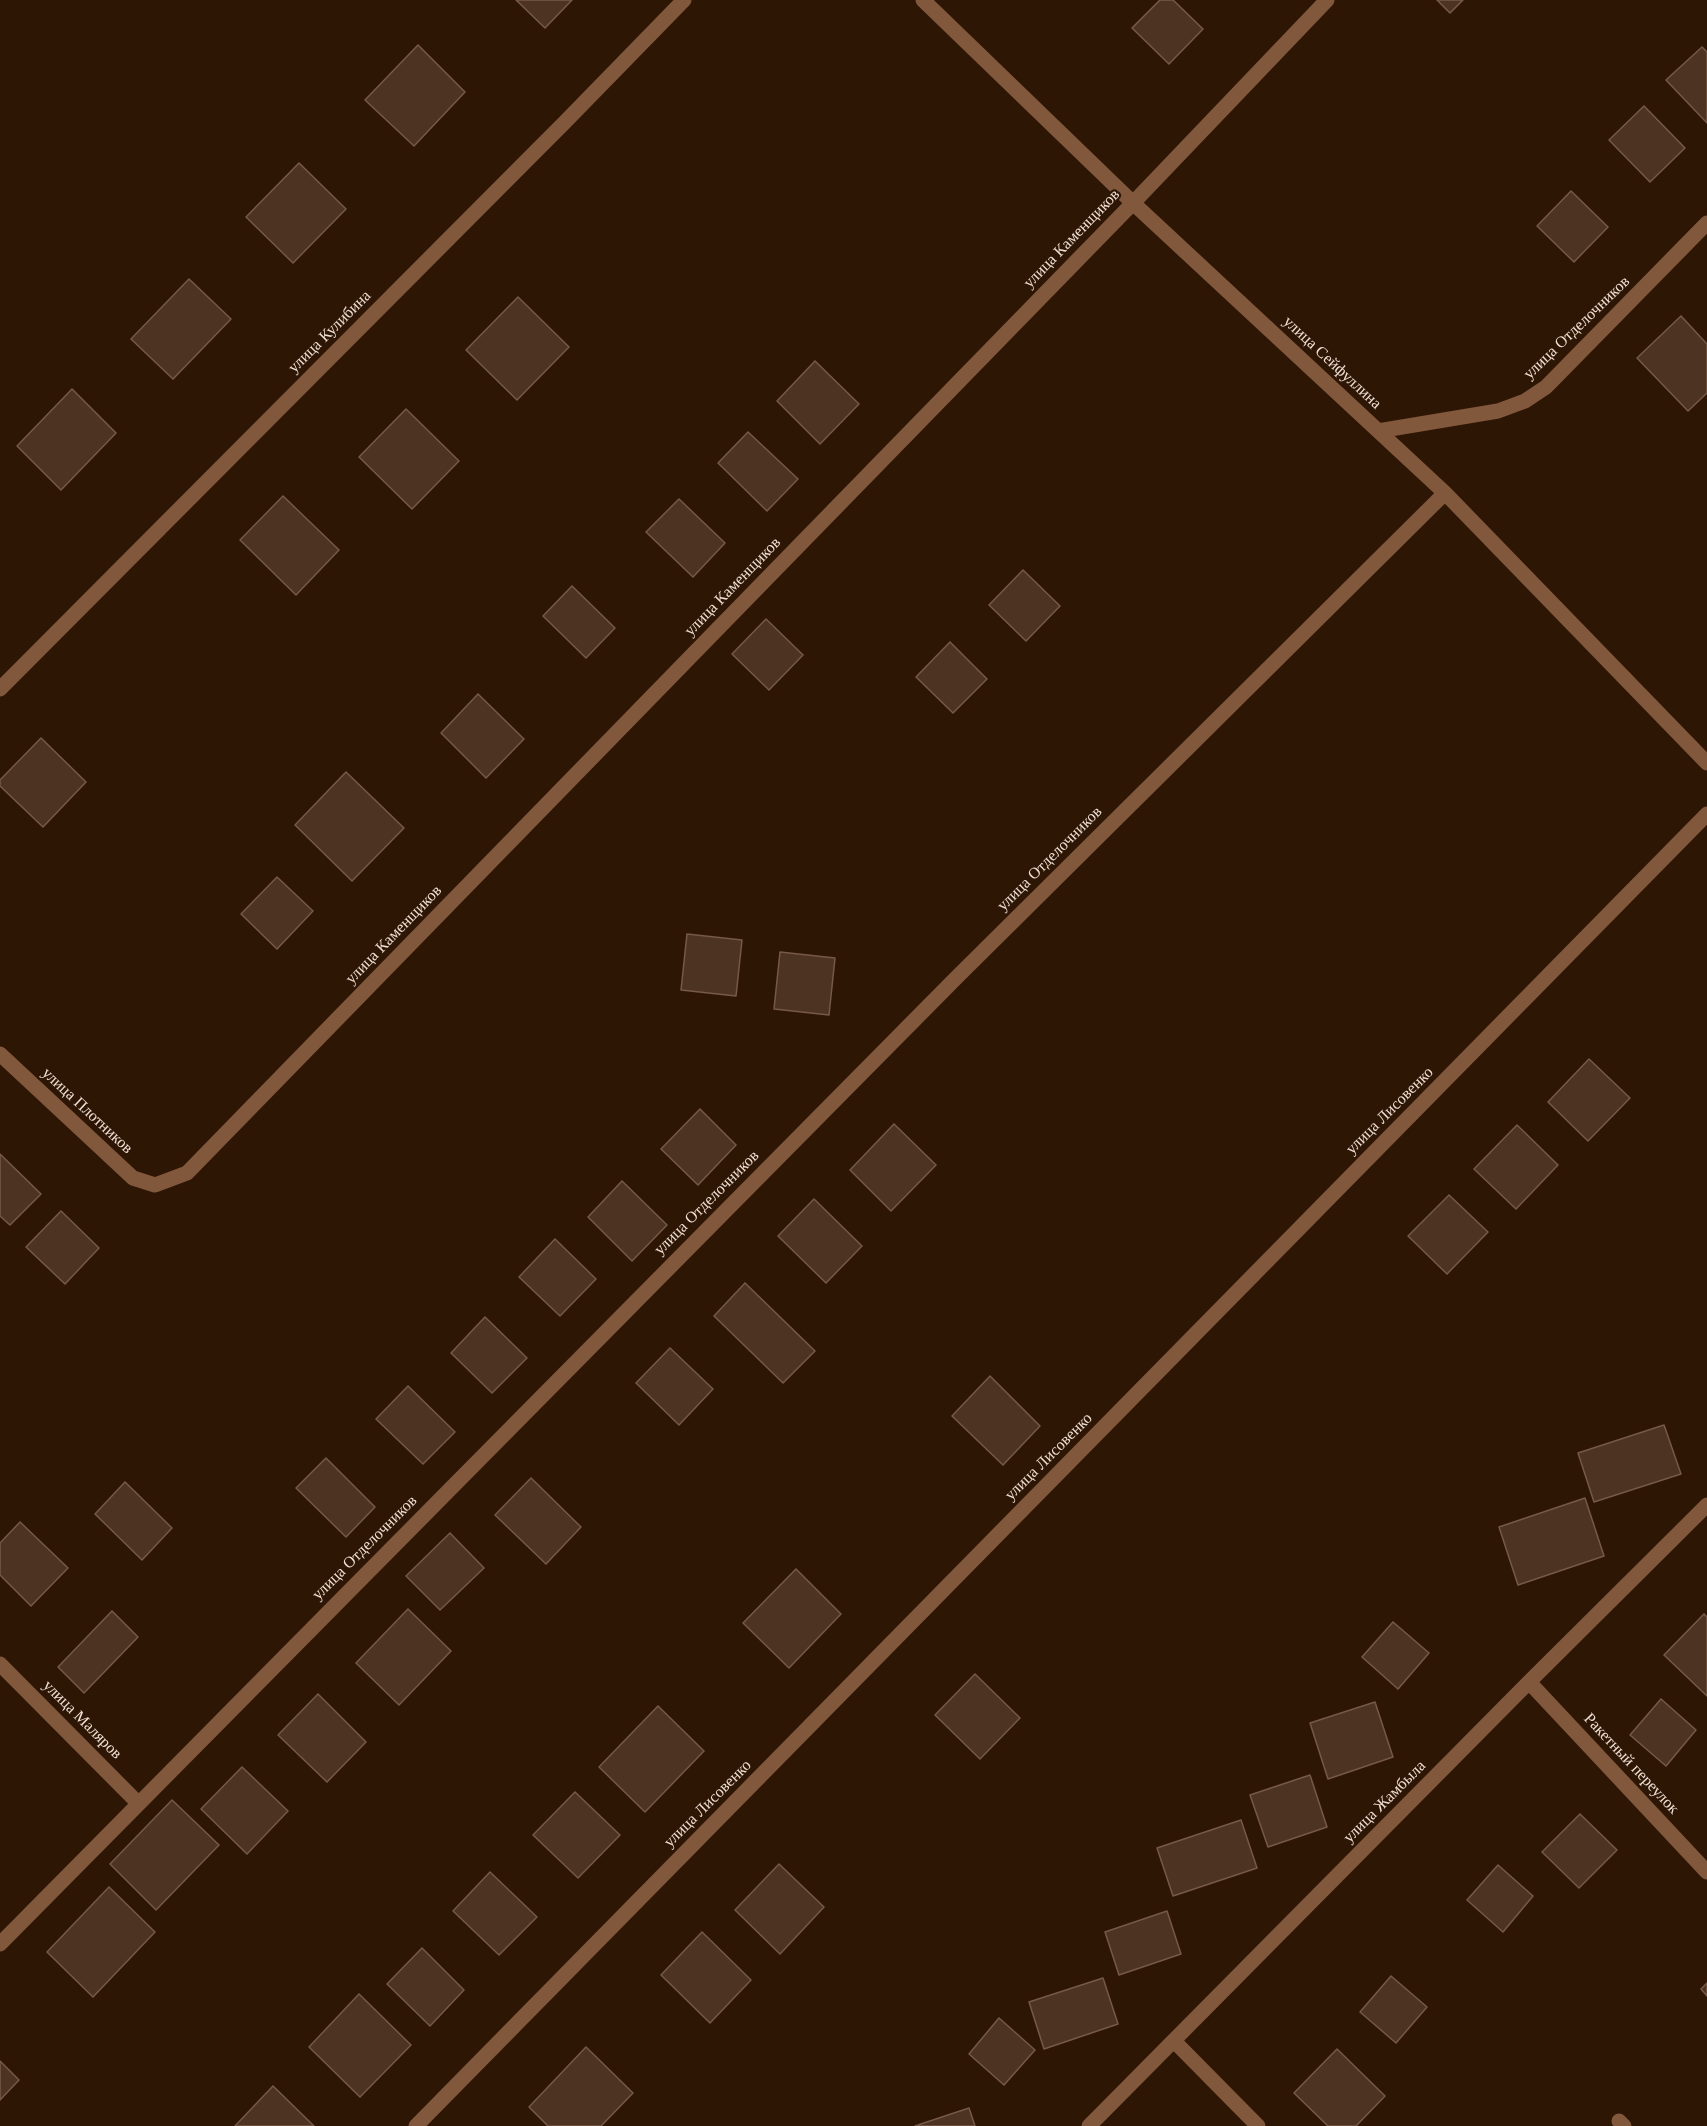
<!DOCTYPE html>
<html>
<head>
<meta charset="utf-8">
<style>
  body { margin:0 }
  canvas { display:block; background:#2e1605 }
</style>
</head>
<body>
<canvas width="1707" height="2126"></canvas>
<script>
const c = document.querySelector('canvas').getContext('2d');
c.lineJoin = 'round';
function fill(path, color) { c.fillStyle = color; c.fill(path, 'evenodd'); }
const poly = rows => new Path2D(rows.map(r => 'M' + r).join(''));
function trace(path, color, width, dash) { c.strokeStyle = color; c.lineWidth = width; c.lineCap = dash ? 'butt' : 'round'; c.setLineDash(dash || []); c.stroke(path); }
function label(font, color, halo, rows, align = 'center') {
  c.font = font + ' Georgia,serif'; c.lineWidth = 4.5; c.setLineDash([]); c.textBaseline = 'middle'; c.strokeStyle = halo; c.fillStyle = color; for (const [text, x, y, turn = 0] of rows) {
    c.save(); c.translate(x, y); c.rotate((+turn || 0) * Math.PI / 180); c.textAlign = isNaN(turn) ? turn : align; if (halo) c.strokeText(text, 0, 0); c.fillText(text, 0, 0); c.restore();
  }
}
const building = poly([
  [516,0,572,0,545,28,516,0],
  [1160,0,1173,0,1203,29,1169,64,1132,28,1160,0],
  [1437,0,1463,0,1450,13,1437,0],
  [418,45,465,92,414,146,365,100,418,45],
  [1702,47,1707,52,1707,123,1666,80,1702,47],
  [1644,106,1685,148,1650,182,1609,140,1644,106],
  [299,163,346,209,293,263,246,217,299,163],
  [1571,191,1608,227,1574,262,1537,226,1571,191],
  [189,279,231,319,173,379,131,339,189,279],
  [518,297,569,347,517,400,466,350,518,297],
  [1681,316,1707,344,1707,393,1688,411,1637,358,1681,316],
  [815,361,859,404,820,444,777,401,815,361],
  [72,389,116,433,61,490,17,446,72,389],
  [406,409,459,461,412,509,359,457,406,409],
  [748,432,798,479,767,511,718,463,748,432],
  [283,496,339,550,296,595,240,540,283,496],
  [679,499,725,543,693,577,646,532,679,499],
  [1023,570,1060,606,1026,641,989,605,1023,570],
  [572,586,615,628,586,658,543,616,572,586],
  [766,619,803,655,769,690,732,654,766,619],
  [950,642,987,679,953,713,916,677,950,642],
  [478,694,524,739,486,778,441,733,478,694],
  [41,738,86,782,43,827,0,786,0,780,41,738],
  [346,772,404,828,352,881,295,825,346,772],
  [277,877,313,911,277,949,241,914,277,877],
  [687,934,742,940,736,996,681,990,687,934],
  [780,952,835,958,829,1015,774,1009,780,952],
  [1589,1059,1630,1098,1588,1141,1548,1102,1589,1059],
  [700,1109,736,1145,698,1185,661,1149,700,1109],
  [894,1124,936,1165,891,1211,850,1170,894,1124],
  [1517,1125,1558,1165,1516,1209,1474,1169,1517,1125],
  [0,1154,41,1194,10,1225,0,1216,0,1154],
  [622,1181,667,1225,632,1261,588,1217,622,1181],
  [1449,1195,1488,1232,1447,1274,1408,1236,1449,1195],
  [814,1199,862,1246,826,1283,778,1236,814,1199],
  [61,1211,99,1248,65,1284,26,1247,61,1211],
  [555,1239,596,1279,560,1316,519,1277,555,1239],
  [745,1283,815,1351,783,1383,714,1316,745,1283],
  [485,1317,527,1358,492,1393,451,1353,485,1317],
  [670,1348,713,1389,679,1425,636,1383,670,1348],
  [990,1376,1040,1426,1003,1465,952,1416,990,1376],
  [408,1386,455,1432,423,1464,376,1419,408,1386],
  [1664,1425,1681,1474,1594,1502,1578,1453,1664,1425],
  [326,1458,375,1507,346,1537,296,1488,326,1458],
  [531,1478,581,1527,546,1564,495,1515,531,1478],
  [125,1482,172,1528,142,1560,95,1514,125,1482],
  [1585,1498,1604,1556,1518,1585,1499,1527,1585,1498],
  [20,1522,68,1568,31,1606,0,1575,0,1543,20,1522],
  [450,1533,484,1568,440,1610,406,1576,450,1533],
  [796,1569,841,1614,789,1668,743,1623,796,1569],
  [408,1609,451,1651,399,1705,356,1663,408,1609],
  [112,1611,138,1637,84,1693,58,1667,112,1611],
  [1704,1614,1707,1617,1707,1696,1664,1655,1704,1614],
  [1393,1622,1429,1653,1398,1689,1362,1657,1393,1622],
  [975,1674,1020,1718,980,1759,935,1715,975,1674],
  [318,1694,366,1742,327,1782,278,1735,318,1694],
  [1661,1699,1696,1730,1666,1766,1630,1735,1661,1699],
  [1375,1702,1393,1757,1328,1779,1310,1723,1375,1702],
  [658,1706,704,1751,645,1812,599,1767,658,1706],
  [242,1767,288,1811,247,1854,201,1809,242,1767],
  [1310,1775,1327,1827,1268,1847,1250,1795,1310,1775],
  [575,1792,620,1835,578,1878,533,1835,575,1792],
  [172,1800,219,1845,156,1910,110,1864,172,1800],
  [1580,1814,1617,1850,1579,1888,1542,1852,1580,1814],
  [1241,1820,1257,1868,1173,1896,1157,1848,1241,1820],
  [779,1864,824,1907,780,1954,735,1910,779,1864],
  [1498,1865,1533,1896,1503,1932,1467,1900,1498,1865],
  [490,1872,537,1917,499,1955,453,1911,490,1872],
  [109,1887,155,1932,93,1997,47,1952,109,1887],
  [1167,1911,1181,1954,1119,1975,1105,1932,1167,1911],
  [702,1932,751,1980,710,2023,661,1975,702,1932],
  [422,1948,464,1990,430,2026,387,1984,422,1948],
  [1391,1976,1427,2007,1396,2043,1360,2012,1391,1976],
  [1103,1978,1118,2024,1044,2049,1029,2002,1103,1978],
  [1707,1983,1707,1996,1701,1989,1707,1983],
  [359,1994,411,2045,360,2097,309,2047,359,1994],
  [999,2018,1035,2050,1004,2085,969,2054,999,2018],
  [586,2047,633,2093,601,2126,548,2126,529,2107,586,2047],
  [1337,2049,1385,2096,1356,2126,1328,2126,1294,2093,1337,2049],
  [0,2061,19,2080,0,2100,0,2061],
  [273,2086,314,2126,235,2126,273,2086],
  [969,2108,975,2126,915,2126,969,2108]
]);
const minor = poly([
  [923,0,1133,203,1445,493,1707,763],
  [1378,431,1498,411,1525,401,1546,387,1707,223],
  [0,689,565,122,684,0],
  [0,1054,133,1178,155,1185,187,1173,1133,203,1327,0],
  [0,1664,138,1803],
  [1529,1682,1707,1872],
  [0,1944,956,978,1445,493],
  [1174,2041,1258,2126],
  [1619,2121,1624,2126],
  [416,2126,1707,814],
  [1089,2126,1529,1682,1707,1505]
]);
const streetNames = [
  ["улица Каменщиков",1072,239,-46],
  ["улица Отделочников",1577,328,-44],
  ["улица Кулибина",330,332,-45],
  ["улица Сейфуллина",1332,363,43],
  ["улица Каменщиков",733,587,-46],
  ["улица Отделочников",1050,859,-45],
  ["улица Каменщиков",394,935,-46],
  ["улица Плотников",87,1111,43],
  ["улица Лисовенко",1390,1111,-45],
  ["улица Отделочников",707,1203,-45],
  ["улица Лисовенко",1049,1457,-45],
  ["улица Отделочников",365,1548,-45],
  ["улица Маляров",82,1720,45],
  ["Ракетный переулок",1631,1764,47],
  ["улица Жамбыла",1385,1802,-45],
  ["улица Лисовенко",708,1804,-45]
];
fill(building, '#4d3321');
trace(building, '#775947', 1.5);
trace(minor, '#82583d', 15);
label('16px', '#f1e0d5', '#2e1605', streetNames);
</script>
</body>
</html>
